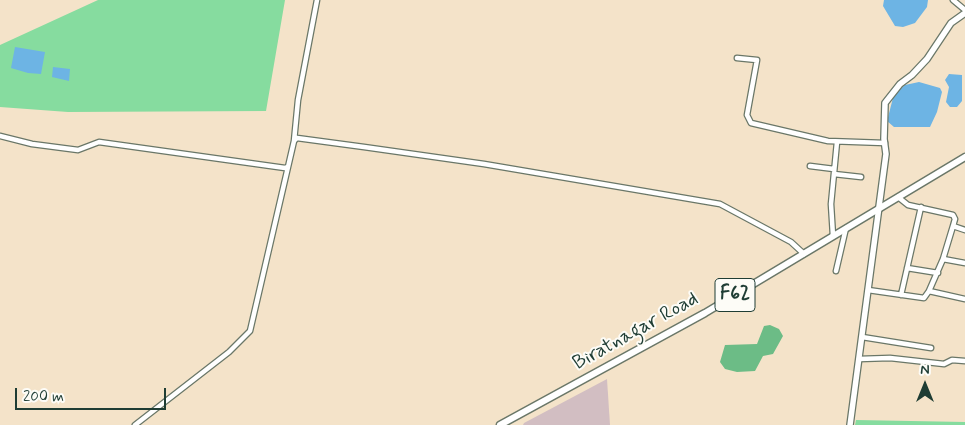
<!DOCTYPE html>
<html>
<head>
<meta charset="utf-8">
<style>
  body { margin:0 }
  #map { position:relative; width:965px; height:425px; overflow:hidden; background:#f4e3c9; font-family:Mynerve,sans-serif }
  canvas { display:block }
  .north { position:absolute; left:900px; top:360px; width:50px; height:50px; -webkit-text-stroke:4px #fdfcf7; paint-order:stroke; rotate:0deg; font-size:14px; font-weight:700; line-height:20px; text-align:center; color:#1f3d34 }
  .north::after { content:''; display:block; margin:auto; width:18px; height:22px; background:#1f3d34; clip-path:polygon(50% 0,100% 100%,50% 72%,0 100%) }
  .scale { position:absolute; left:15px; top:388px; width:151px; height:22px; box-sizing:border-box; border:2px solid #1f3d34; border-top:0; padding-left:6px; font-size:15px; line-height:18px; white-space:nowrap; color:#1f3d34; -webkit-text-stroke:4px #fdfcf7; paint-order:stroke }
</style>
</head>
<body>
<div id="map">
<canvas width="965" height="425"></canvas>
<div class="north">N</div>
<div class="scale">200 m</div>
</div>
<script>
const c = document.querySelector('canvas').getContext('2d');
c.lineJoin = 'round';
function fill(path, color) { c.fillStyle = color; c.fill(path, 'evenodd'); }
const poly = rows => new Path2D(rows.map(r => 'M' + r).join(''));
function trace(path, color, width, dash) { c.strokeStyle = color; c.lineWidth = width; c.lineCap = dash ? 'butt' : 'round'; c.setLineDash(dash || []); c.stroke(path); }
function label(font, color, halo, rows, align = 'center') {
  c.font = font + ' Mynerve,sans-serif'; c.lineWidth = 4; c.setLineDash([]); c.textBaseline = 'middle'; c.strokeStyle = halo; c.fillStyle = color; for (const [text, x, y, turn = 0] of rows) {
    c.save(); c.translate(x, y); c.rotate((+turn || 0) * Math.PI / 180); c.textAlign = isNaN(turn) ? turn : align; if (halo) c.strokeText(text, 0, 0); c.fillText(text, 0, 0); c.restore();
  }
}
const industrial = poly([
  [607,379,610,425,523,425,524,423]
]);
const green = poly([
  [98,0,285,0,266,111,68,112,0,107,0,45],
  [856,420,965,422,965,425,855,425]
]);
const forest = poly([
  [770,325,779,329,783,336,773,354,763,356,755,371,737,372,725,369,720,362,725,345,757,344,764,326]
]);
const water = poly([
  [884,0,928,0,927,7,915,23,903,27,895,26,883,6],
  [15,47,45,52,41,74,28,73,11,68],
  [53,67,70,69,69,81,52,77],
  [949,74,962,75,962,101,957,107,950,107,946,102,949,87,945,80],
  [919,82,940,88,942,92,937,112,930,127,894,127,887,121,894,94,905,85]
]);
const street = poly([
  [953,0,965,10],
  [737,58,757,60,747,115,751,123,828,141,885,143],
  [0,136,32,144,78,150,99,142,285,168,288,167,294,141,297,138,364,147,484,164,720,204,791,242,804,254],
  [294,141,298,100,317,0],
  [810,166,834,169],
  [834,174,861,177],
  [898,197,908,205,953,215,955,219,953,226,965,230],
  [833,236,831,204,837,142],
  [943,259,965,263],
  [907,268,938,273],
  [836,271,846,228],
  [868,290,924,298,929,291,965,299],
  [929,291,943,259,953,226],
  [901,295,921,207],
  [862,337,931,348],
  [859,359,890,358,944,364,952,360,965,361],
  [135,425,229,352,250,331,288,167]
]);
const secondary = poly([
  [850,425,886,154,884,139,885,103,900,84,912,75,927,59,951,23,965,13]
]);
const primary = poly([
  [500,425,705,313,965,157]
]);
const shields = [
  [735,295,40]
];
const shieldNames = [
  ["F62",735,295]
];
const streetNames = [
  ["Biratnagar Road",636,332,-29]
];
fill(industrial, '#d2bec2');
fill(green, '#86dc9f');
fill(forest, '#6cbc86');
fill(water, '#6db4e4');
trace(street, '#6a7768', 7);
trace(secondary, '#6a7768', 8);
trace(primary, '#6a7768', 9);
trace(street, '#fff', 4.5);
trace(secondary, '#fff', 5.5);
trace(primary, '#fff', 6);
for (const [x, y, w] of shields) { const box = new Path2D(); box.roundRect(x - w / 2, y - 16.5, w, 33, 4); c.fillStyle = '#fdfcf7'; c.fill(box); trace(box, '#1f3d34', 1); }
label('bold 19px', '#1f3d34', null, shieldNames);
label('20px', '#1f3d34', '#fdfcf7', streetNames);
</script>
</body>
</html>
